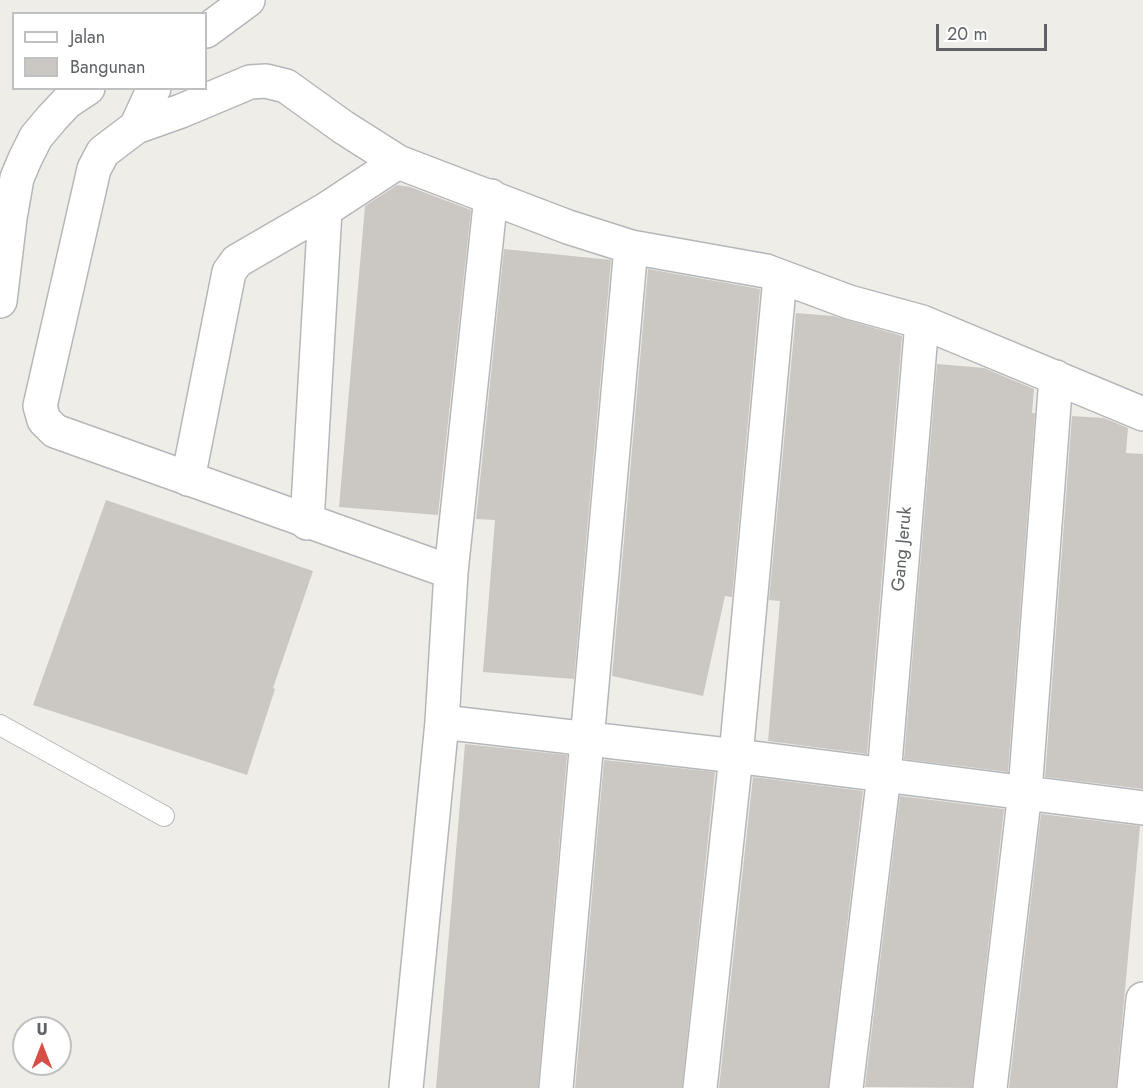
<!DOCTYPE html>
<html>
<head>
<meta charset="utf-8">
<style>
  body { margin:0 }
  #map { position:relative; width:1143px; height:1088px; overflow:hidden; background:#efede7; font-family:Jost,sans-serif }
  canvas { display:block }
  .legend { position:absolute; left:12px; top:12px; width:195px; height:78px; box-sizing:border-box; background:#fff; border:2px solid #bfc0c2; margin:0; padding:8px 10px; list-style:none; font-size:18px; color:#5f6266 }
  .legend li { display:flex; align-items:center; gap:12px; height:30px }
  .legend b { width:30px; border:2px solid #bfc0c2 }
  .north { position:absolute; left:12px; top:1016px; width:60px; height:60px; box-sizing:border-box; background:#fff; border:2px solid #bfc0c2; border-radius:50%; rotate:0deg; font-size:16px; font-weight:700; line-height:24px; text-align:center; color:#5f6266 }
  .north::after { content:''; display:block; margin:auto; width:21px; height:27px; background:#d64e46; clip-path:polygon(50% 0,100% 100%,50% 72%,0 100%) }
  .scale { position:absolute; left:936px; top:24px; width:111px; height:27px; box-sizing:border-box; border:3px solid #5f6266; border-top:0; padding-left:8px; font-size:18px; line-height:21px; white-space:nowrap; color:#5f6266; -webkit-text-stroke:4px #fff; paint-order:stroke }
</style>
</head>
<body>
<div id="map">
<canvas width="1143" height="1088"></canvas>
<ul class="legend">
<li><b style="height:8px;background:#fff"></b>Jalan</li>
<li><b style="height:16px;background:#cbc8c4"></b>Bangunan</li>
</ul>
<div class="north">U</div>
<div class="scale">20 m</div>
</div>
<script>
const c = document.querySelector('canvas').getContext('2d');
c.lineJoin = 'round';
function fill(path, color) { c.fillStyle = color; c.fill(path, 'evenodd'); }
const poly = rows => new Path2D(rows.map(r => 'M' + r).join(''));
function trace(path, color, width, dash) { c.strokeStyle = color; c.lineWidth = width; c.lineCap = dash ? 'butt' : 'round'; c.setLineDash(dash || []); c.stroke(path); }
function label(font, color, halo, rows, align = 'center') {
  c.font = font + ' Jost,sans-serif'; c.lineWidth = 4.5; c.setLineDash([]); c.textBaseline = 'middle'; c.strokeStyle = halo; c.fillStyle = color; for (const [text, x, y, turn = 0] of rows) {
    c.save(); c.translate(x, y); c.rotate((+turn || 0) * Math.PI / 180); c.textAlign = isNaN(turn) ? turn : align; if (halo) c.strokeText(text, 0, 0); c.fillText(text, 0, 0); c.restore();
  }
}
const building = poly([
  [397,185,410,187,471,210,438,515,339,507,365,206],
  [504,249,611,260,574,679,483,672,495,520,476,519],
  [648,269,760,289,732,597,725,596,703,696,612,676],
  [796,313,833,316,902,336,867,754,768,741,780,601,769,600],
  [937,364,984,368,1034,389,1032,413,1035,413,1008,772,904,759],
  [1072,416,1104,418,1128,428,1126,453,1143,454,1143,789,1045,777],
  [106,500,313,571,273,688,275,689,247,775,33,705],
  [465,744,567,755,538,1088,436,1088],
  [604,760,715,772,682,1088,575,1088],
  [753,777,863,791,828,1088,719,1088],
  [900,796,1004,809,972,1088,865,1087],
  [1041,814,1140,826,1116,1088,1009,1088]
]);
const lane = poly([
  [0,725,164,816]
]);
const street = poly([
  [206,31,248,0],
  [136,127,154,88],
  [0,301,10,218,17,178,25,159,36,137,52,118,67,102,88,88],
  [188,479,229,272,237,261,325,210,398,162],
  [307,523,325,210],
  [451,572,55,431,44,420,40,406,94,169,103,152,136,127,181,111,250,82,266,81,286,86,343,127,398,162,568,227,631,247,766,271,849,302,922,322,1143,414],
  [442,722,736,756,1143,808],
  [406,1088,442,722,451,572,491,196],
  [556,1088,631,247],
  [700,1088,736,756,780,277],
  [846,1088,884,775,922,322],
  [990,1088,1025,792,1056,377],
  [1134,1088,1143,999]
]);
const streetNames = [
  ["Gang Jeruk",903,549,-85]
];
fill(building, '#cbc8c4');
trace(lane, '#b4b7ba', 22);
trace(street, '#b4b7ba', 36);
trace(lane, '#fff', 20);
trace(street, '#fff', 33);
label('18px', '#5f6266', '#fff', streetNames);
</script>
</body>
</html>
